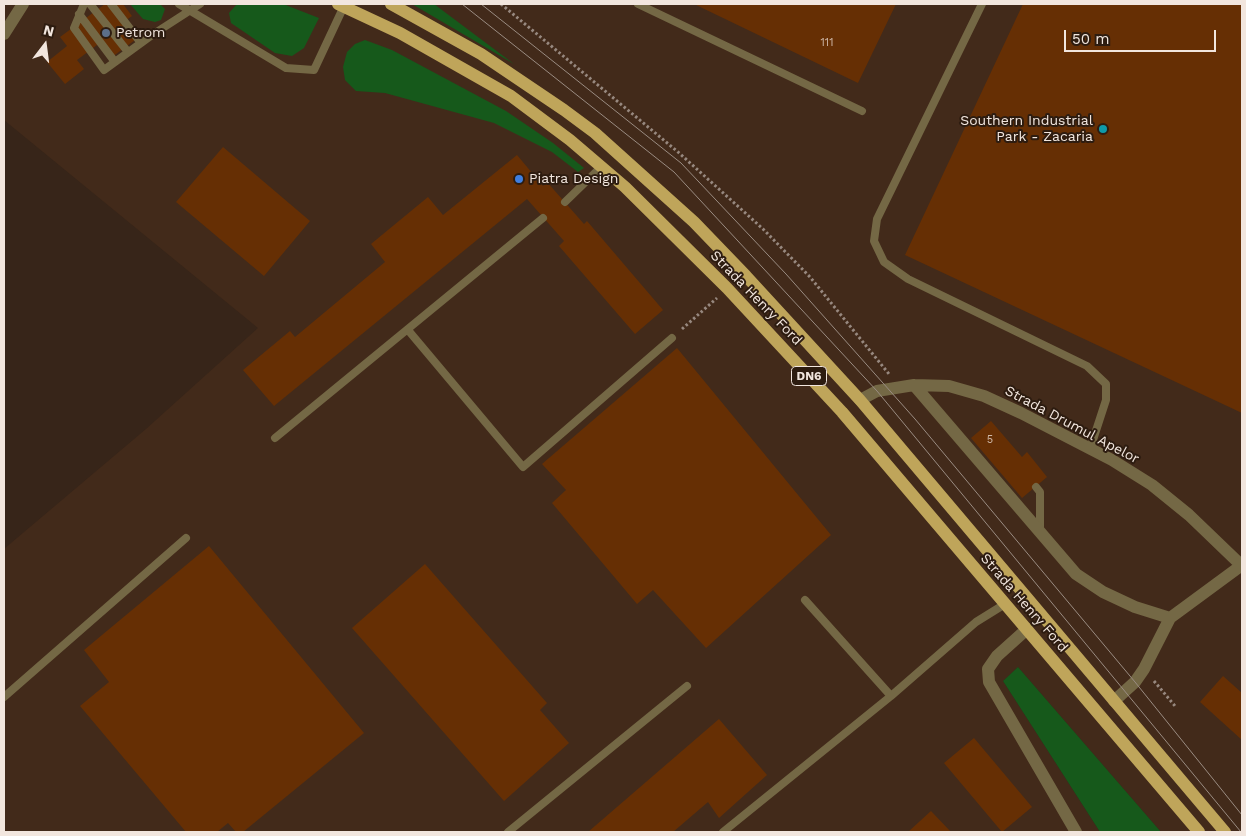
<!DOCTYPE html>
<html>
<head>
<meta charset="utf-8">
<style>
  body { margin:0 }
  #map { position:relative; width:1246px; height:836px; overflow:hidden; background:#372519; font-family:"Work Sans",sans-serif }
  canvas { display:block }
  .frame { position:absolute; inset:0; border:5px solid #f2e6de; pointer-events:none }
  .north { position:absolute; left:20px; top:20px; width:50px; height:50px; -webkit-text-stroke:4px #2d1c10; paint-order:stroke; rotate:15deg; font-size:14px; font-weight:700; line-height:20px; text-align:center; color:#f2e6de }
  .north::after { content:''; display:block; margin:auto; width:18px; height:22px; background:#f2e6de; clip-path:polygon(50% 0,100% 100%,50% 72%,0 100%) }
  .scale { position:absolute; left:1064px; top:30px; width:152px; height:22px; box-sizing:border-box; border:2px solid #f2e6de; border-top:0; padding-left:6px; font-size:15px; line-height:18px; white-space:nowrap; color:#f2e6de; -webkit-text-stroke:4px #2d1c10; paint-order:stroke }
</style>
</head>
<body>
<div id="map">
<canvas width="1246" height="836"></canvas>
<div class="frame"></div>
<div class="north">N</div>
<div class="scale">50 m</div>
</div>
<script>
const c = document.querySelector('canvas').getContext('2d');
c.lineJoin = 'round';
function fill(path, color) { c.fillStyle = color; c.fill(path, 'evenodd'); }
const poly = rows => new Path2D(rows.map(r => 'M' + r).join(''));
function trace(path, color, width, dash) { c.strokeStyle = color; c.lineWidth = width; c.lineCap = dash ? 'butt' : 'round'; c.setLineDash(dash || []); c.stroke(path); }
function label(font, color, halo, rows, align = 'center') {
  c.font = font + ' "Work Sans",sans-serif'; c.lineWidth = 4; c.setLineDash([]); c.textBaseline = 'middle'; c.strokeStyle = halo; c.fillStyle = color; for (const [text, x, y, turn = 0] of rows) {
    c.save(); c.translate(x, y); c.rotate((+turn || 0) * Math.PI / 180); c.textAlign = isNaN(turn) ? turn : align; if (halo) c.strokeText(text, 0, 0); c.fillText(text, 0, 0); c.restore();
  }
}
const built = poly([
  [4,4,1242,4,1242,832,1161,832,1018,667,1003,681,1100,832,4,832,4,549,146,429,258,328,4,120]
]);
const green = poly([
  [130,4,160,4,165,9,161,20,155,22,143,19],
  [237,4,283,4,319,18,304,48,292,56,275,53,231,23,229,13],
  [412,4,434,4,514,64],
  [365,40,392,50,506,111,553,143,584,168,578,172,552,152,494,123,385,93,356,91,345,80,343,67,347,52,355,44],
  [1018,667,1161,832,1100,832,1003,681]
]);
const building = poly([
  [105,4,123,4,132,16,122,23,135,40,112,57,101,42,77,60,84,69,65,84,47,62,67,46,60,37],
  [694,4,896,4,858,83],
  [1023,4,1242,4,1242,413,905,255],
  [223,147,310,221,264,276,176,202],
  [517,155,543,186,547,182,584,224,587,221,663,310,635,334,559,246,564,241,527,199,274,406,243,370,290,331,295,337,385,262,371,244,428,197,443,215],
  [677,348,831,535,706,648,653,590,637,604,552,503,566,490,542,464],
  [991,421,1022,457,1027,452,1047,477,1022,498,971,438],
  [209,546,364,733,243,832,236,832,228,823,217,832,186,832,80,706,109,682,84,650],
  [425,564,547,703,540,710,569,743,504,801,352,628],
  [1223,676,1242,693,1242,740,1200,702],
  [719,719,767,775,719,818,708,802,673,832,588,832],
  [974,738,1032,807,1002,832,944,763],
  [931,811,951,832,908,832]
]);
const path = poly([
  [501,4,678,152,763,229,810,277,889,374],
  [682,329,717,298],
  [1154,681,1175,706]
]);
const service = poly([
  [84,4,74,28,104,70,152,35,200,4],
  [90,4,128,52],
  [111,4,141,43],
  [179,4,286,68,314,70,344,6],
  [638,4,862,111],
  [982,4,877,219,874,241,884,262,908,279,1087,366,1106,384,1106,400,1090,449],
  [79,14,115,62],
  [565,202,602,166],
  [408,330,523,467,672,338],
  [275,438,543,218],
  [1036,487,1040,492,1040,532],
  [805,600,891,696],
  [4,697,186,538],
  [508,832,687,686],
  [723,832,891,696,976,622,1005,604]
]);
const minor = poly([
  [4,34,23,4],
  [914,385,1076,574,1103,592,1135,607,1170,618],
  [860,400,877,391,914,385,949,386,984,396,1021,413,1112,460,1152,485,1189,515,1242,566],
  [1027,629,997,656,988,669,989,682,1076,832],
  [1114,701,1135,682,1144,669,1170,618,1242,565]
]);
const primary = poly([
  [338,4,400,33,511,96,570,140,625,187,727,288,842,412,1199,832],
  [391,4,481,54,564,110,595,133,694,222,746,276,860,400,1225,832]
]);
const tram = poly([
  [462,4,674,172,877,391,1241,832],
  [481,4,681,163,786,274,915,419,1135,682,1242,815]
]);
const markers = [
  [106,33,5,"#5c6f8a"],
  [1103,129,5,"#0f9aa8"],
  [519,179,5,"#3f7fe0"]
];
const numberNames = [
  ["111",827,43],
  ["5",990,440]
];
const shields = [
  [809,376,35]
];
const shieldNames = [
  ["DN6",809,376]
];
const poiNames = [
  ["Petrom",116,33],
  ["Southern Industrial",1093,121,"right"],
  ["Park - Zacaria",1093,137,"right"],
  ["Piatra Design",529,179]
];
const streetNames = [
  ["Strada Henry Ford",756,298,46],
  ["Strada Drumul Apelor",1072,425,28],
  ["Strada Henry Ford",1024,603,49]
];
fill(built, '#422a1a');
fill(green, '#16591b');
fill(building, '#662f04');
trace(path, '#97887f', 3, [2.5, 2.5]);
trace(service, '#746845', 8);
trace(minor, '#746845', 12);
trace(primary, '#bfa55a', 12);
trace(tram, '#9a8c82', 1);
for (const [x, y, r, color] of markers) { const dot = new Path2D(); dot.arc(x, y, r, 0, 2 * Math.PI); c.fillStyle = color; c.fill(dot); trace(dot, '#2d1c10', 2); }
label('11px', '#cfb8a8', null, numberNames);
for (const [x, y, w] of shields) { const box = new Path2D(); box.roundRect(x - w / 2, y - 9.5, w, 19, 4); c.fillStyle = '#2d1c10'; c.fill(box); trace(box, '#f2e6de', 1); }
label('bold 12px', '#f2e6de', null, shieldNames);
label('14px', '#f2e6de', '#2d1c10', poiNames, 'left');
label('14px', '#f2e6de', '#2d1c10', streetNames);
</script>
</body>
</html>
